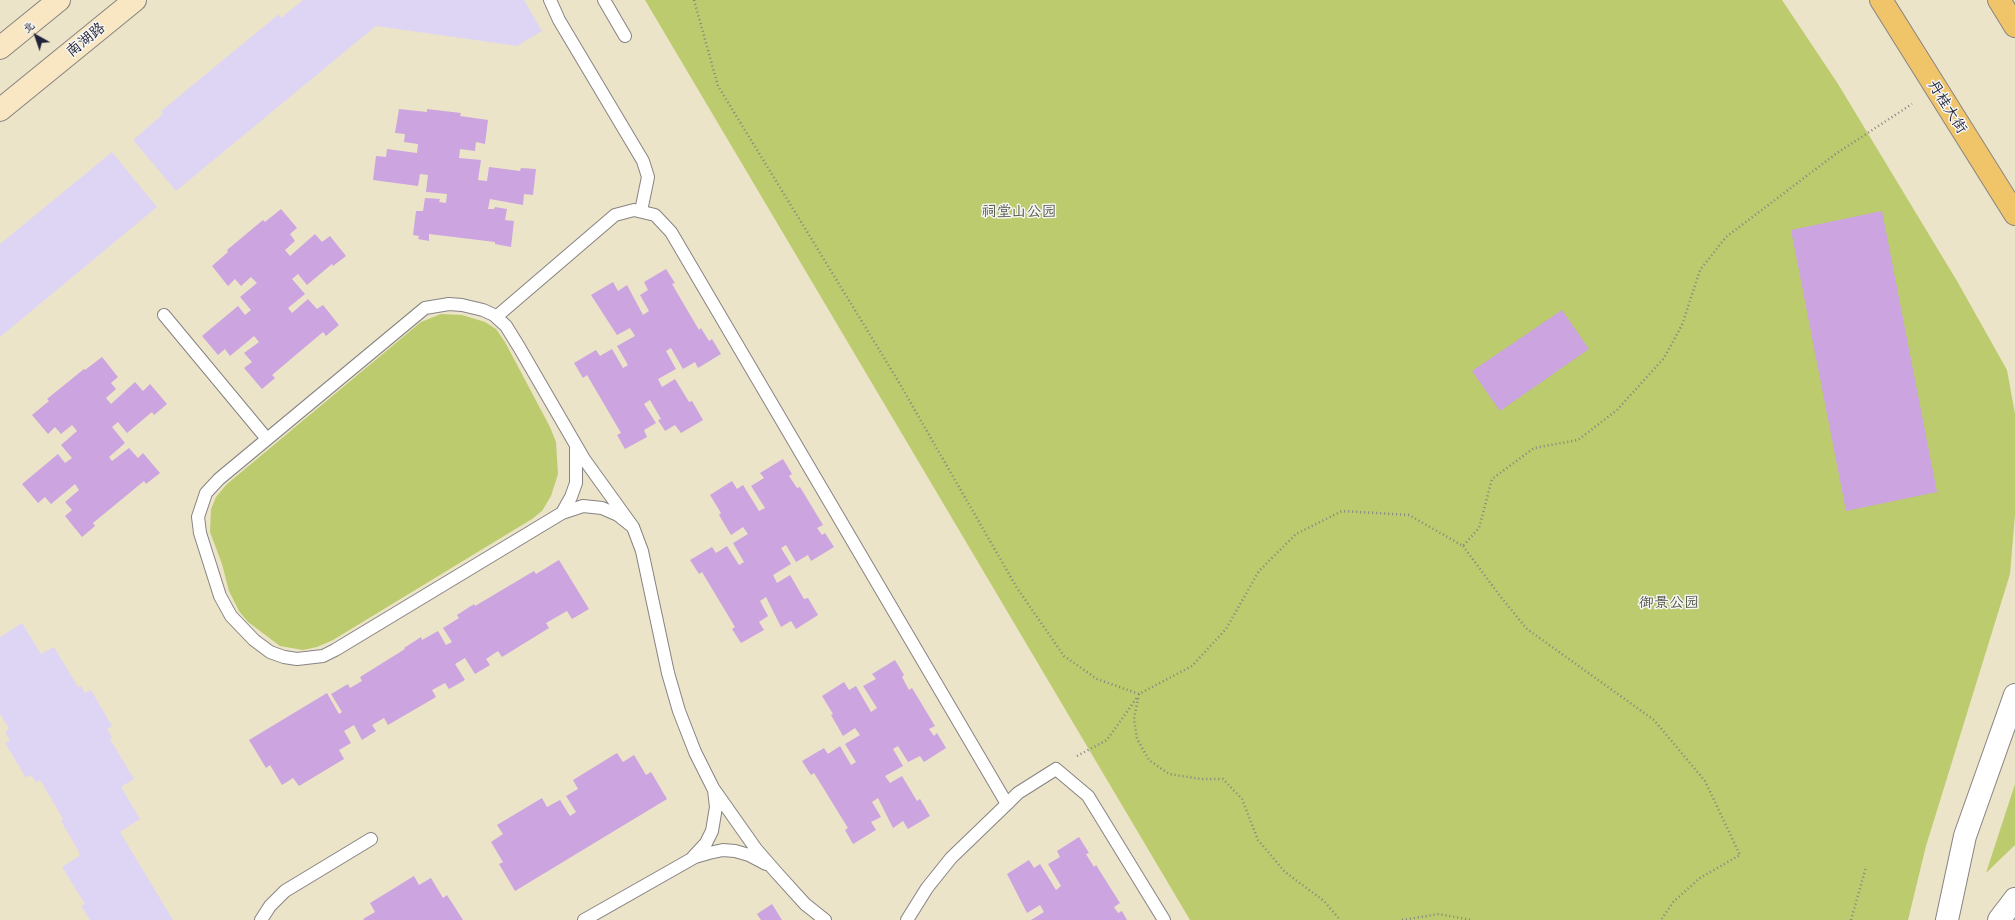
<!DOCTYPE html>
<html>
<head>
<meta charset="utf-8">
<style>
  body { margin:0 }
  #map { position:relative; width:2015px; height:920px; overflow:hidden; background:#ece4c8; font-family:"Patrick Hand","LXGW WenKai TC",sans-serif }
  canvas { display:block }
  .north { position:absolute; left:16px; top:16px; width:40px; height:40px; -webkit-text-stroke:3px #f6f6f2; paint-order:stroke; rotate:320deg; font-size:11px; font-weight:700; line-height:16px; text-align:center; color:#22223b }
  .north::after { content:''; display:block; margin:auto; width:14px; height:18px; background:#22223b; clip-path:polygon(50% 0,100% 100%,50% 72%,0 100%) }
</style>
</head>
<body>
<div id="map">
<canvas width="2015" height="920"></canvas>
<div class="north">北</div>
</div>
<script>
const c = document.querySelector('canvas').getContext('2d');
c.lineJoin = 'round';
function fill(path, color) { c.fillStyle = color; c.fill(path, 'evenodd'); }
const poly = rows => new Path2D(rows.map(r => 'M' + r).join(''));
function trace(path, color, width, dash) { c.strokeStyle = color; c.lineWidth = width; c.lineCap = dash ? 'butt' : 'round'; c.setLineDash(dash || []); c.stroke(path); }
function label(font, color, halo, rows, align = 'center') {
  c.font = font + ' "Patrick Hand","LXGW WenKai TC",sans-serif'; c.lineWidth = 3; c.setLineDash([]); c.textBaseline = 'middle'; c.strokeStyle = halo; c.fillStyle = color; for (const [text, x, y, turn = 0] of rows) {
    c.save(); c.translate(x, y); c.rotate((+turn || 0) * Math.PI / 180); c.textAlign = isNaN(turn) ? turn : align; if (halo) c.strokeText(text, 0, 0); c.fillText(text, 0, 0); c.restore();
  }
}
const built = poly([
  [303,0,524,0,542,31,517,46,376,26,176,191,133,140,163,114,161,111,279,14,281,18],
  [112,152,157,207,0,337,0,244],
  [22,623,41,654,54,647,78,687,81,686,85,693,91,690,112,726,107,729,112,737,110,739,134,779,121,787,140,819,120,832,173,920,90,920,81,906,85,904,62,867,79,856,79,852,61,821,63,819,40,780,36,782,31,775,26,778,5,743,10,740,5,732,9,729,0,714,0,637]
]);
const green = poly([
  [645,0,1782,0,1838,84,1957,281,2007,370,2015,414,2015,514,2010,574,1926,846,1908,920,1190,920],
  [441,314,462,315,485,322,496,329,505,342,550,427,556,442,558,474,551,496,542,511,532,519,333,640,317,647,303,650,280,646,248,622,239,611,229,591,222,564,210,532,211,509,216,497,227,484,421,322],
  [2015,784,2015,845,1986,873]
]);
const building = poly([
  [399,109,427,112,427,109,461,113,460,116,488,120,485,144,476,142,475,151,460,149,459,158,481,160,478,180,487,181,489,167,520,171,521,168,536,169,533,195,524,194,523,205,490,199,488,209,494,209,495,207,507,209,505,220,514,221,511,247,495,244,495,242,429,234,429,241,418,239,419,236,413,235,416,211,423,211,425,198,440,199,439,202,446,203,447,194,426,192,428,175,420,174,418,186,373,180,376,156,386,157,387,149,417,153,418,144,404,142,405,134,395,133],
  [281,209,297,228,290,234,295,241,285,250,290,256,315,234,322,242,330,236,346,256,333,266,332,264,307,285,298,274,292,279,305,294,288,308,292,313,308,299,317,309,323,305,339,325,326,336,323,332,272,375,275,378,262,389,244,368,252,362,244,353,259,342,254,336,230,356,225,349,218,355,202,336,238,306,245,315,251,310,240,297,257,283,251,277,241,286,235,279,228,286,212,266,228,252,227,250,263,220,265,222],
  [1882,211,1937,492,1846,511,1791,230],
  [666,269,675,283,672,284,699,330,701,328,709,341,712,339,721,354,698,368,695,362,683,369,671,348,666,351,676,369,658,379,662,387,675,379,689,402,692,401,703,420,681,433,675,425,665,431,658,420,661,419,650,400,644,404,656,423,644,430,647,437,625,449,617,435,621,433,587,375,583,378,574,363,596,350,600,356,612,349,623,368,628,365,617,346,635,336,630,328,617,335,591,295,613,282,618,291,627,285,643,315,649,311,640,295,648,290,644,282],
  [1562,310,1589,349,1500,411,1472,371],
  [102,357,118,377,111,383,116,389,106,398,111,404,135,382,143,391,150,384,167,404,154,415,152,412,127,433,118,422,112,427,125,443,109,457,112,461,129,448,138,458,143,453,160,473,146,484,144,481,93,523,95,526,82,537,65,516,72,510,65,502,79,490,75,484,51,504,45,497,38,503,22,484,58,454,65,463,72,458,61,445,77,431,72,425,61,434,55,427,48,434,32,415,49,401,47,399,84,369,85,370],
  [783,459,792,474,789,476,797,488,800,487,823,525,817,528,822,535,825,533,834,547,811,561,808,555,796,562,786,545,781,548,791,564,773,575,777,583,790,575,804,599,808,598,818,615,796,629,791,621,781,627,766,597,760,601,768,616,759,622,764,630,741,643,732,629,735,627,702,572,699,574,690,560,712,547,716,553,727,546,739,565,744,562,733,543,748,534,743,527,731,535,719,515,721,513,710,495,732,481,737,489,743,485,759,511,765,508,751,486,764,478,760,473],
  [559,560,589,609,572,619,567,611,546,623,549,628,502,657,498,651,486,659,490,665,475,674,465,658,455,664,465,680,449,689,445,683,432,690,436,697,388,725,384,718,372,725,376,731,362,740,354,725,344,731,351,743,339,750,344,759,299,786,293,778,282,785,270,765,266,768,249,740,327,693,339,714,342,712,331,694,348,684,350,688,362,681,360,677,405,649,404,648,421,637,422,640,438,631,446,645,452,642,443,628,459,618,457,615,474,604,475,606,534,571,536,574],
  [895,660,904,675,902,677,909,690,912,688,935,726,929,729,934,736,937,733,946,748,924,762,920,756,908,762,898,746,893,749,903,766,885,776,890,783,902,776,917,801,920,799,930,816,908,829,903,821,893,828,878,798,872,802,881,817,871,822,876,830,853,844,845,830,848,828,814,773,811,775,802,761,824,748,828,754,840,746,851,765,856,762,845,744,860,735,855,728,843,736,831,715,833,714,822,696,844,682,849,690,856,686,871,712,877,708,863,686,876,679,872,674],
  [617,753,623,762,634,755,646,775,651,772,667,799,515,891,499,864,503,862,491,842,503,834,497,825,542,798,547,807,560,800,570,816,576,812,566,796,578,789,573,780],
  [1079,837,1089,853,1086,854,1094,867,1096,865,1120,903,1114,907,1118,913,1122,911,1127,920,1031,920,1044,912,1040,905,1027,913,1007,874,1029,860,1034,868,1040,864,1056,890,1061,886,1048,864,1060,857,1057,851],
  [414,876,419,885,431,878,443,898,447,895,463,920,364,920,363,919,375,912,370,903],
  [772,904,782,920,761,920,757,914]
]);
const path = poly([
  [694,0,718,86,897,379,1017,588,1064,656,1097,679,1139,694,1192,666,1226,629,1259,571,1296,534,1342,511,1409,515,1463,546,1479,528,1492,479,1534,448,1578,440,1617,410,1664,358,1682,325,1700,270,1726,237,1837,153,1912,104],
  [1463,546,1500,596,1527,629,1654,720,1705,781,1740,855,1700,878,1674,901,1661,920],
  [1139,694,1134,719,1137,739,1149,760,1169,774,1201,779,1223,779,1242,799,1258,840,1285,872,1324,901,1340,920],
  [1077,756,1107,740,1138,696],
  [1402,920,1439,914,1471,920],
  [1851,920,1866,867]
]);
const service = poly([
  [550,0,559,20,643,161,648,177,641,211],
  [604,0,625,36],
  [164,315,267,439],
  [496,317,615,215,634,210,655,215,671,232,1007,804,951,858,927,888,907,920],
  [562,513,571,497,576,483,576,448],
  [633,527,618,515,602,508,583,506,562,513,335,650,323,656,297,659,284,657,270,652,254,640,231,616,220,596,200,533,198,517,206,493,219,479,425,308,449,304,462,305,483,310,494,315,506,326,519,347,584,459,633,527,642,551,668,673,679,711,695,752,713,788,756,849,776,872,805,904,825,920],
  [1007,804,1018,793,1056,769,1088,796,1164,920],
  [693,857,706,843,712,831,716,807,714,790],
  [261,920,270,906,285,891,371,839],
  [584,920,695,857,709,853,723,850,735,851,749,855,766,864]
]);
const tertiary = poly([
  [1947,920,1965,836,2015,695],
  [1999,920,2015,899]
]);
const secondary = poly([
  [0,48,59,0],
  [0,110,135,0]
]);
const primary = poly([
  [1881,0,2015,214],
  [1999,0,2015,26]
]);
const streetNames = [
  ["南湖路",86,40,-39],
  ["丹桂大街",1947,107,58]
];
const parkNames = [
  ["祠堂山公园",1019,212],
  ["御景公园",1669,603]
];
fill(built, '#ded5f5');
fill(green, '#bbcb6d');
fill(building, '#cba4e0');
trace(service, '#878382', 14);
trace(tertiary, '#878382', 24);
trace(secondary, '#878382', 24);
trace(primary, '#878382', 24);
trace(path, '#878382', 2.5, [1, 3]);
trace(service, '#fff', 12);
trace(tertiary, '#fff', 22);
trace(secondary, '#f9e7c3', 22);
trace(primary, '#f0c469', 22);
label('15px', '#22223b', '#f6f6f2', streetNames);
label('15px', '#50554a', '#f6f6f2', parkNames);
</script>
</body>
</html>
